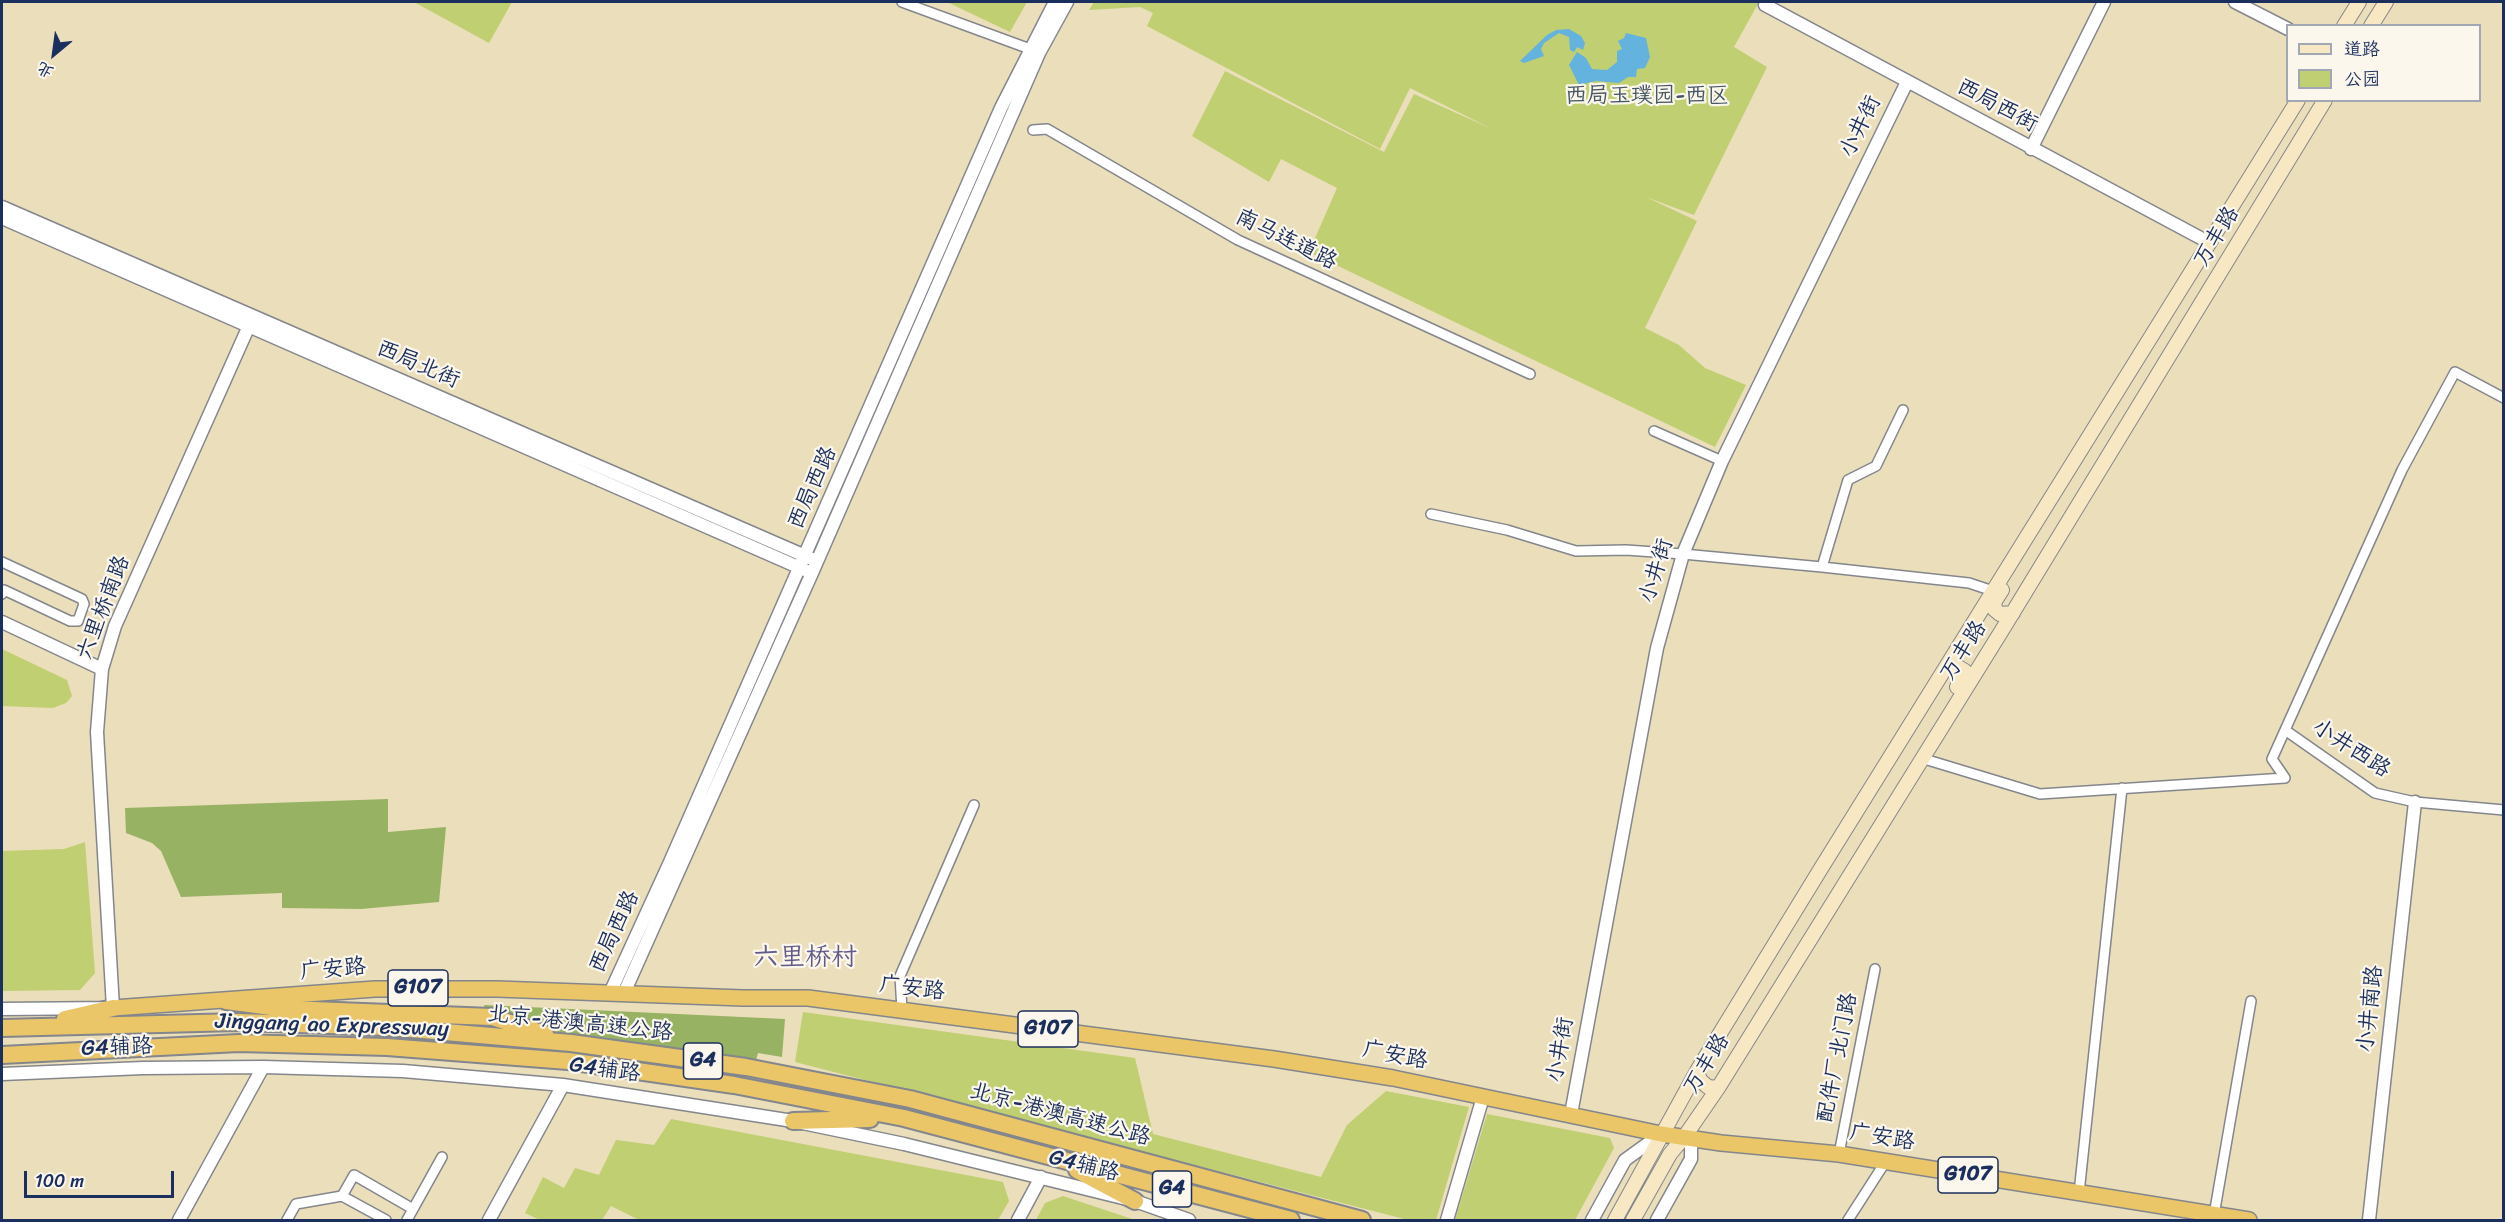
<!DOCTYPE html>
<html>
<head>
<meta charset="utf-8">
<style>
  body { margin:0 }
  #map { position:relative; width:2505px; height:1222px; overflow:hidden; background:#ebdeba; font-family:Sriracha,"LXGW WenKai TC",sans-serif }
  canvas { display:block }
  .frame { position:absolute; inset:0; border:3px solid #1b2f5e; pointer-events:none }
  .legend { position:absolute; left:2286px; top:24px; width:195px; height:78px; box-sizing:border-box; background:#fbf7ec; border:2px solid #a1a7b3; margin:0; padding:8px 10px; list-style:none; font-size:18px; color:#1b2f5e }
  .legend li { display:flex; align-items:center; gap:12px; height:30px }
  .legend b { width:30px; border:2px solid #a1a7b3 }
  .north { position:absolute; left:24px; top:24px; width:60px; height:60px; -webkit-text-stroke:4px #fbf7ec; paint-order:stroke; rotate:209deg; font-size:16px; font-weight:700; line-height:24px; text-align:center; color:#1b2f5e }
  .north::after { content:''; display:block; margin:auto; width:21px; height:27px; background:#1b2f5e; clip-path:polygon(50% 0,100% 100%,50% 72%,0 100%) }
  .scale { position:absolute; left:24px; top:1171px; width:150px; height:27px; box-sizing:border-box; border:3px solid #1b2f5e; border-top:0; padding-left:8px; font-size:18px; line-height:21px; white-space:nowrap; color:#1b2f5e; -webkit-text-stroke:4px #fbf7ec; paint-order:stroke }
</style>
</head>
<body>
<div id="map">
<canvas width="2505" height="1222"></canvas>
<div class="frame"></div>
<ul class="legend">
<li><b style="height:8px;background:#f7e8c3"></b>道路</li>
<li><b style="height:16px;background:#bfcf71"></b>公园</li>
</ul>
<div class="north">北</div>
<div class="scale">100 m</div>
</div>
<script>
const c = document.querySelector('canvas').getContext('2d');
c.lineJoin = 'round';
function fill(path, color) { c.fillStyle = color; c.fill(path, 'evenodd'); }
const poly = rows => new Path2D(rows.map(r => 'M' + r).join(''));
function trace(path, color, width, dash) { c.strokeStyle = color; c.lineWidth = width; c.lineCap = dash ? 'butt' : 'round'; c.setLineDash(dash || []); c.stroke(path); }
function label(font, color, halo, rows, align = 'center') {
  c.font = font + ' Sriracha,"LXGW WenKai TC",sans-serif'; c.lineWidth = 4.5; c.setLineDash([]); c.textBaseline = 'middle'; c.strokeStyle = halo; c.fillStyle = color; for (const [text, x, y, turn = 0] of rows) {
    c.save(); c.translate(x, y); c.rotate((+turn || 0) * Math.PI / 180); c.textAlign = isNaN(turn) ? turn : align; if (halo) c.strokeText(text, 0, 0); c.fillText(text, 0, 0); c.restore();
  }
}
const green = poly([
  [414,2,512,2,489,43],
  [947,2,1027,2,1010,32],
  [1094,2,1759,2,1734,47,1767,67,1694,215,1646,197,1697,221,1645,328,1679,345,1705,368,1746,385,1715,447,1309,252,1337,188,1281,159,1269,182,1192,136,1225,71,1384,152,1414,94,1492,129,1410,88,1380,149,1147,26,1153,13,1140,7,1089,10],
  [2,649,67,680,72,696,66,703,53,708,2,706],
  [85,842,95,973,80,990,2,991,2,851,64,849],
  [803,1012,1135,1058,1153,1134,1321,1177,1347,1125,1386,1091,1469,1107,1436,1220,1408,1220,795,1062],
  [1487,1114,1610,1138,1614,1148,1575,1220,1455,1220],
  [671,1119,1003,1182,1009,1201,998,1220,639,1220,611,1206,602,1220,540,1220,525,1213,543,1177,564,1188,575,1168,599,1175,616,1140,654,1145],
  [1063,1196,1135,1220,1036,1220,1045,1203]
]);
const forest = poly([
  [388,799,388,832,446,827,439,902,361,909,282,908,282,893,181,897,161,851,152,843,126,833,125,808],
  [484,1005,785,1019,782,1057,758,1053,755,1064,649,1044,551,1031,486,1013]
]);
const water = poly([
  [1569,29,1581,36,1585,43,1583,50,1577,47,1574,52,1570,50,1569,37,1559,33,1544,43,1541,49,1544,56,1524,63,1520,61,1547,35,1556,30],
  [1626,33,1646,38,1650,57,1645,68,1637,69,1636,77,1628,77,1619,83,1596,81,1579,85,1569,65,1577,52,1586,58,1592,69,1607,70,1617,62,1617,51,1622,49,1618,41,1624,38]
]);
const minor = poly([
  [902,2,1030,49],
  [1033,130,1047,129,1238,240,1530,374],
  [1654,431,1722,461],
  [1431,514,1507,530,1576,551,1626,550,1683,554,1822,567,1969,583,1993,591],
  [2,562,82,599,84,604,78,621,70,621,4,590,2,594],
  [1822,567,1848,480,1876,466,1903,410],
  [2285,730,2375,793,2415,802,2504,810],
  [1921,758,2040,794,2285,778,2272,759,2402,470,2455,372,2504,398],
  [902,1010,900,976,974,805],
  [1839,1154,1875,969],
  [2079,1193,2122,788],
  [2214,1215,2251,1001],
  [287,1220,296,1204,342,1196],
  [386,1220,342,1196,354,1175,413,1209],
  [407,1220,442,1157],
  [1848,1220,1886,1161]
]);
const tertiary = poly([
  [2235,2,2288,29],
  [1765,5,2210,243],
  [2031,149,2104,2],
  [2,207,812,559],
  [2,218,805,570],
  [2,622,102,669],
  [610,993,670,862,1001,108,1055,2],
  [624,993,812,573,1039,53,1067,2],
  [2,1009,113,1008,97,732,102,669,115,626,252,319],
  [2,1074,143,1068,263,1067,403,1071,563,1085,793,1121,904,1144,1135,1201,1189,1220],
  [1571,1114,1657,648,1683,554,1722,461,1907,82],
  [179,1220,263,1067],
  [489,1220,563,1085],
  [1018,1220,1041,1177],
  [1447,1220,1483,1097],
  [1592,1220,1625,1160,1661,1134],
  [1657,1220,1691,1159,1691,1147,1685,1136],
  [2369,1220,2415,802]
]);
const secondary = poly([
  [2344,26,2359,2],
  [2371,26,2386,2],
  [2002,590,1995,601,1994,609,2000,614,2013,613],
  [1948,665,1955,665,1965,671,1957,687],
  [1697,1071,1700,1080,1708,1087,1718,1088],
  [1615,1220,1697,1071,1820,870,2298,100],
  [1633,1220,1670,1154,1685,1136,1718,1088,2004,627,2325,100]
]);
const trunk = poly([
  [113,1008,375,989,497,989,743,998,808,998,1274,1059,1393,1078,1661,1134,1721,1143,1839,1154,2249,1220]
]);
const motorway = poly([
  [226,1001,287,1009,492,1017,545,1034],
  [65,1019,113,1008],
  [2,1028,239,1022,388,1027,571,1043,746,1067,910,1099,1362,1220],
  [2,1055,239,1043,387,1047,568,1061,734,1085,904,1118,1291,1220],
  [793,1121,870,1119],
  [1077,1170,1135,1201]
]);
const shields = [
  [418,988,60],
  [1048,1029,60],
  [703,1061,39],
  [1968,1175,60],
  [1172,1189,39]
];
const shieldNames = [
  ["G107",418,988],
  ["G107",1048,1029],
  ["G4",703,1061],
  ["G107",1968,1175],
  ["G4",1172,1189]
];
const parkNames = [
  ["西局玉璞园-西区",1647,96]
];
const streetNames = [
  ["西局西街",1997,106,28],
  ["小井街",1861,127,-64],
  ["万丰路",2217,237,-59],
  ["南马连道路",1286,240,26],
  ["西局北街",418,365,23],
  ["西局西路",813,488,-66],
  ["小井街",1657,571,-73],
  ["六里桥南路",104,608,-69],
  ["万丰路",1964,651,-57],
  ["小井西路",2351,749,33],
  ["西局西路",615,932,-65],
  ["广安路",333,970,-5],
  ["广安路",912,989,7],
  ["小井南路",2371,1009,-84],
  ["北京-港澳高速公路",580,1024,6],
  ["Jinggang'ao Expressway",332,1026,2],
  ["G4辅路",117,1048,-2],
  ["小井街",1561,1050,-80],
  ["广安路",1395,1056,11],
  ["配件厂北门路",1838,1058,-79],
  ["万丰路",1707,1064,-58],
  ["G4辅路",605,1070,8],
  ["北京-港澳高速公路",1060,1115,15],
  ["广安路",1882,1138,9],
  ["G4辅路",1084,1166,14]
];
const quarterNames = [
  ["六里桥村",805,958]
];
fill(green, '#bfcf71');
fill(forest, '#97b263');
fill(water, '#64b2de');
trace(minor, '#83868c', 12);
trace(tertiary, '#83868c', 15);
trace(secondary, '#83868c', 16);
trace(trunk, '#83868c', 18);
trace(motorway, '#83868c', 20);
trace(minor, '#fff', 9);
trace(tertiary, '#fff', 12);
trace(secondary, '#f7e8c3', 14);
trace(trunk, '#ebc669', 15);
trace(motorway, '#ebc669', 16);
for (const [x, y, w] of shields) { const box = new Path2D(); box.roundRect(x - w / 2, y - 18, w, 36, 4.5); c.fillStyle = '#fbf7ec'; c.fill(box); trace(box, '#1b2f5e', 1.5); }
label('bold 21px', '#1b2f5e', null, shieldNames);
label('22px', '#445763', '#fbf7ec', parkNames);
label('22px', '#1b2f5e', '#fbf7ec', streetNames);
label('26px', '#625b8a', '#fbf7ec', quarterNames);
</script>
</body>
</html>
